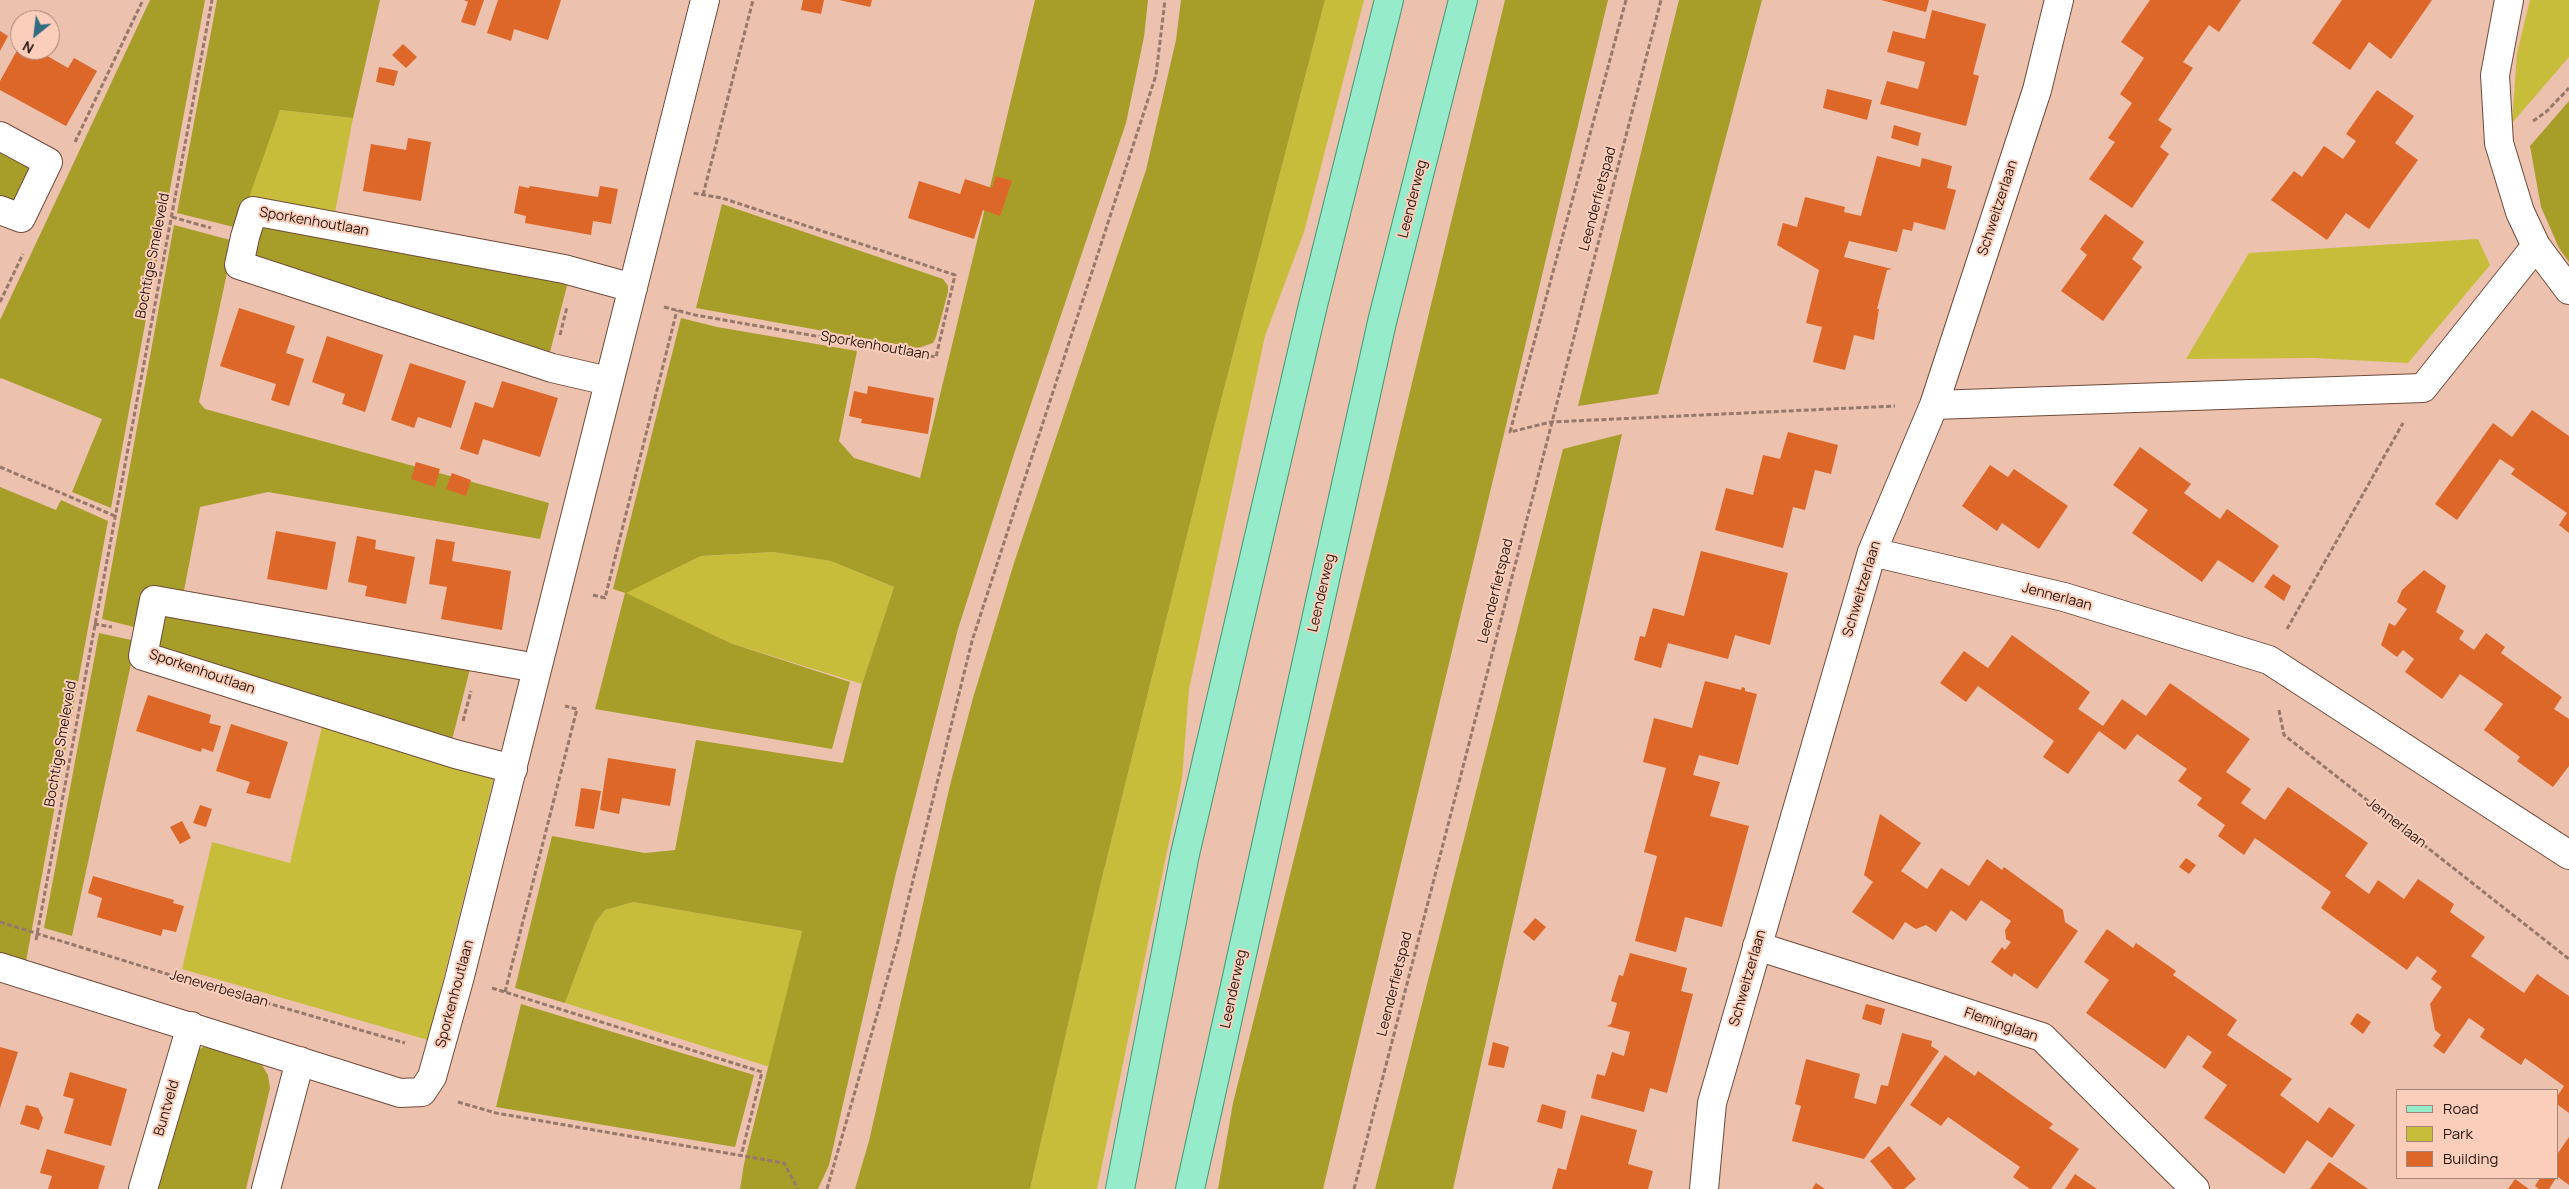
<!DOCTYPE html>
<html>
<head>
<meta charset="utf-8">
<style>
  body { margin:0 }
  #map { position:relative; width:2569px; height:1189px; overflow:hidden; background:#ecc1ae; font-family:Manrope,sans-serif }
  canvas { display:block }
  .legend { position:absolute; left:2396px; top:1089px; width:162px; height:90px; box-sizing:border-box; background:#facebb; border:1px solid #a58577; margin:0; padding:6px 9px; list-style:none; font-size:15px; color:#261710 }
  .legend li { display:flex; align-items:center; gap:10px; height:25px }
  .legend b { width:25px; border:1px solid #a58577 }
  .north { position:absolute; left:10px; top:10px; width:50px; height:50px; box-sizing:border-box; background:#facebb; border:1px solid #a58577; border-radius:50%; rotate:209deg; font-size:14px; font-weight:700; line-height:20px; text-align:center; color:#261710 }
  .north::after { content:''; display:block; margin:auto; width:18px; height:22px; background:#2f6c82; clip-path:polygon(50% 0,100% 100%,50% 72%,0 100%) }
</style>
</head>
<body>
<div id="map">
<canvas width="2569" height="1189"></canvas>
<ul class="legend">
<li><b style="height:6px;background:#96ebcb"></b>Road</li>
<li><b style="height:14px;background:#c7bd3b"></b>Park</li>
<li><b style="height:14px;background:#dd6729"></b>Building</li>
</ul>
<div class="north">N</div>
</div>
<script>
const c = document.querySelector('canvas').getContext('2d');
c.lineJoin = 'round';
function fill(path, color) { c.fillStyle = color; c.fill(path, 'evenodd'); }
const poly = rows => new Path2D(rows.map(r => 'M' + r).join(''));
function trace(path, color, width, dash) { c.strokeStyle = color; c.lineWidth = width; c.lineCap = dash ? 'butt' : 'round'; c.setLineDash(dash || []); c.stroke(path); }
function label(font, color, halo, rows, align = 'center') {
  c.font = font + ' Manrope,sans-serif'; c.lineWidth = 4; c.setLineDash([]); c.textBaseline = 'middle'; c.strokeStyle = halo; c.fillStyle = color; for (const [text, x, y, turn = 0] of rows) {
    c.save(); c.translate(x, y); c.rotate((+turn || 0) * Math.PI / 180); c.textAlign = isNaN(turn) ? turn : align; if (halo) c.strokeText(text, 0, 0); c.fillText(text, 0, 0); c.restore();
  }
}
const green = poly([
  [1325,0,1364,0,1304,232,1265,336,1189,689,1182,779,1097,1189,1030,1189,1101,882,1211,439],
  [2530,0,2569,0,2569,57,2512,123,2517,53],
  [280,110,353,118,334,218,245,203],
  [2478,239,2490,265,2408,363,2314,358,2186,359,2249,253],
  [773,552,831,561,894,587,862,684,730,643,625,593,701,556],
  [323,722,495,773,428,1040,182,969,212,842,290,863],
  [633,902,802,931,770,1067,565,1003,595,923,605,910]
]);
const forest = poly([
  [150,0,205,0,111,508,72,492,102,419,1,378,0,379,0,320],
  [217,0,380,0,353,118,280,110,238,228,177,213],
  [1035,0,1148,0,1144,37,1126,123,1014,454,958,629,896,873,829,1165,818,1189,740,1189,744,1164,802,931,633,902,605,910,595,923,565,1003,515,988,552,836,645,853,675,850,696,740,843,763,862,684,894,587,831,561,773,552,701,556,626,593,730,643,850,682,832,749,595,709,625,593,613,589,681,318,717,327,857,351,839,441,854,458,920,478],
  [1181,0,1325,0,1211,439,1101,882,1030,1189,855,1189,869,1141,950,785,973,698,1014,563,1146,170,1176,40],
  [1505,0,1608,0,1323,1189,1218,1189,1233,1103,1387,486],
  [1679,0,1762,0,1658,394,1578,406],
  [2569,101,2569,262,2559,248,2541,207,2530,146],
  [0,144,33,164,18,202,0,199],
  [722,204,943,279,948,286,948,292,936,337,933,343,918,348,696,308],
  [174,225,234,241,199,402,205,409,549,503,540,539,268,492,200,507,183,596,138,628,102,619],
  [264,225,569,278,549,356,254,258,256,231],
  [1622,434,1453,1189,1375,1189,1563,449],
  [0,487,56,510,61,500,108,521,26,961,0,953],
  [162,615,471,665,451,744,163,650,158,646],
  [99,633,136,641,72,936,44,928],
  [521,1004,754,1075,735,1147,496,1107],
  [207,1045,260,1062,268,1075,270,1088,246,1189,155,1189,196,1051]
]);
const building = poly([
  [464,0,484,0,475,26,461,22,468,2],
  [498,0,561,0,548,40,514,29,511,41,487,33],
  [803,0,824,0,821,14,801,10],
  [839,0,872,0,870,7],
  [1881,0,1929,0,1926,12],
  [2150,0,2241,0,2219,32,2209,25,2183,62,2193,68,2158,120,2172,129,2160,147,2169,154,2132,208,2089,179,2115,142,2108,138,2132,103,2120,94,2144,58,2121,42],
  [2342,0,2432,0,2391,59,2369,42,2350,70,2312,43],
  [1932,10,1986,24,1973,74,1979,76,1966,126,1880,104,1887,81,1918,89,1925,62,1887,52,1893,31,1925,39],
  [0,31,8,36,0,51],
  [403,44,417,57,406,68,392,55],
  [20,45,20,50,37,50,68,68,74,58,97,71,66,126,0,90,0,81],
  [379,67,398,71,394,86,376,82],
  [1827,89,1872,100,1867,120,1823,108],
  [2377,90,2414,116,2395,143,2418,160,2369,229,2346,213,2327,240,2271,200,2294,171,2302,177,2324,146,2343,159,2356,141,2346,134],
  [1894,125,1921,133,1918,146,1891,138],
  [408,138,431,142,421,201,363,191,371,144,406,150],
  [1877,156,1920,167,1922,158,1952,166,1947,188,1956,190,1945,230,1914,222,1912,231,1903,229,1897,252,1849,241,1844,257,1892,269,1887,270,1877,309,1879,309,1874,340,1854,335,1845,370,1813,362,1822,327,1806,323,1819,270,1777,245,1783,223,1797,227,1805,197,1845,207,1844,212,1861,216],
  [996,176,1012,181,1000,216,983,210,974,239,908,218,919,181,960,194,965,179,992,188],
  [519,186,529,188,530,186,598,197,600,186,618,189,611,224,593,221,591,235,525,223,526,216,514,213],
  [2105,214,2144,242,2132,259,2142,267,2103,321,2061,291,2087,255,2080,249],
  [239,308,295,326,286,353,304,359,289,406,271,400,276,384,220,366],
  [327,336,383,355,365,412,342,404,345,394,312,382],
  [410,363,466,381,451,428,418,417,414,428,391,420],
  [502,381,558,398,540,457,483,439,478,455,460,449,475,402,493,408],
  [868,386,934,398,928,434,861,423,862,419,849,416,854,391,867,394],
  [2532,410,2569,436,2569,533,2559,525,2567,513,2511,474,2515,469,2500,459,2457,520,2435,504,2493,423,2512,437],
  [1788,432,1838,445,1831,474,1815,470,1805,510,1793,507,1783,548,1715,530,1726,488,1753,495,1763,455,1780,459],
  [2140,447,2191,484,2184,493,2220,519,2227,509,2279,546,2253,583,2218,560,2202,582,2132,533,2148,510,2113,485],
  [416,462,440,469,435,487,411,479],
  [1990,465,2008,477,2014,469,2068,506,2039,549,2002,523,1997,531,1962,506],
  [452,473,471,480,466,496,446,489],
  [276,531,336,542,327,590,267,579],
  [357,536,376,540,375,549,415,557,406,604,365,596,367,586,348,582],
  [436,539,455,542,452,561,511,571,502,630,441,619,447,587,429,584],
  [1701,551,1788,573,1770,645,1735,635,1728,659,1668,643,1661,668,1634,660,1640,636,1645,637,1653,608,1684,616],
  [2424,570,2446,586,2436,612,2464,631,2459,639,2474,650,2486,633,2505,647,2501,653,2562,697,2554,709,2569,719,2569,766,2553,787,2517,761,2520,757,2484,730,2503,704,2460,674,2442,699,2405,672,2414,659,2403,650,2397,657,2381,645,2389,623,2395,626,2407,609,2397,602,2402,590],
  [2273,574,2291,586,2284,601,2264,587],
  [2012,635,2090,692,2078,709,2103,726,2122,699,2146,716,2170,683,2250,739,2226,772,2251,789,2241,803,2265,820,2288,787,2368,843,2345,876,2369,894,2378,880,2404,899,2418,879,2454,904,2450,912,2485,937,2471,956,2524,993,2537,974,2569,996,2569,1113,2558,1105,2558,1095,2564,1086,2525,1058,2521,1065,2480,1037,2485,1029,2469,1018,2444,1054,2433,1046,2441,1035,2435,1030,2430,1004,2442,987,2431,979,2437,971,2417,956,2407,970,2321,908,2331,892,2255,838,2244,855,2218,836,2225,825,2197,805,2202,798,2178,781,2187,769,2137,734,2125,750,2099,731,2068,774,2043,757,2054,741,1978,686,1966,702,1940,683,1964,651,1988,668],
  [1705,681,1741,690,1742,687,1745,688,1745,691,1757,694,1738,765,1699,755,1693,775,1720,782,1710,816,1749,826,1722,927,1685,917,1676,952,1635,941,1657,856,1644,852,1666,768,1643,762,1654,718,1692,728],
  [148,695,211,715,209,723,221,726,213,752,202,748,201,752,136,731],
  [231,724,288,742,270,799,246,793,250,782,216,771],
  [608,758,676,769,670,806,622,798,619,814,600,810],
  [581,788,601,791,594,829,575,826],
  [200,805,212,809,206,827,193,823],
  [1880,814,1921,843,1901,871,1927,889,1941,868,1969,886,1987,859,2002,870,2004,867,2063,910,2065,922,2078,931,2037,989,2014,973,2012,977,1991,962,2002,947,2005,950,2011,942,2006,939,2005,930,2011,921,1981,900,1966,921,1951,910,1936,932,1926,925,1916,929,1905,922,1893,940,1852,912,1873,882,1864,875],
  [182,821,191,838,180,844,170,827],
  [2186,858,2196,865,2189,874,2179,867],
  [93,876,174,900,173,903,184,906,176,932,163,929,161,936,97,917,102,898,88,893],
  [1535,918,1546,927,1534,941,1523,932],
  [2107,929,2133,948,2136,943,2176,971,2173,975,2237,1020,2227,1035,2292,1079,2280,1095,2318,1123,2329,1107,2355,1125,2332,1158,2307,1140,2284,1174,2204,1118,2227,1085,2202,1067,2212,1052,2188,1035,2165,1069,2086,1013,2109,980,2084,962],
  [1630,953,1687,968,1681,991,1693,994,1667,1093,1650,1088,1644,1112,1591,1098,1597,1074,1605,1076,1612,1052,1624,1056,1630,1032,1607,1026,1611,1024,1617,1003,1611,1001,1619,975,1623,976],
  [1866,1004,1885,1009,1881,1025,1862,1019],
  [2357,1013,2371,1022,2363,1034,2350,1024],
  [1902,1033,1932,1041,1931,1046,1939,1051,1864,1159,1792,1141,1801,1106,1795,1104,1806,1059,1860,1074,1854,1098,1876,1104,1881,1085,1888,1086],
  [1493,1042,1509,1047,1504,1068,1488,1065],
  [0,1047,18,1052,0,1108],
  [1945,1055,1975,1076,1978,1071,2016,1098,2053,1124,2049,1128,2079,1149,2051,1189,2030,1189,2013,1177,2020,1167,1948,1117,1941,1126,1910,1105],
  [70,1072,127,1089,111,1146,64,1133,74,1099,63,1096],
  [1542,1104,1566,1111,1562,1129,1537,1122],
  [26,1105,38,1108,43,1118,39,1130,20,1124],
  [1581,1115,1637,1130,1628,1164,1653,1171,1648,1189,1552,1189,1558,1168,1566,1170],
  [2569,1137,2569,1185,2558,1177,2558,1153],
  [1889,1146,1916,1179,1904,1189,1893,1189,1870,1161],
  [47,1149,105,1166,98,1189,48,1189,52,1176,40,1173],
  [2329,1162,2368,1189,2310,1189],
  [2075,1174,2097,1189,2065,1189],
  [2540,1178,2556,1178,2549,1189,2539,1189,2535,1186],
  [2515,1179,2529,1189,2508,1189],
  [1816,1183,1825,1189,1812,1189]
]);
const path = poly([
  [1626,0,1510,432,1551,422,1895,406],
  [2533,121,2546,112,2569,88],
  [75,142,143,0],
  [703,195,753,0],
  [172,217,211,228],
  [0,302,23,254],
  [664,307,695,315,936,357,955,275,722,198,693,193],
  [560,335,567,307],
  [0,467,115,516],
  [593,595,605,598,677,310],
  [94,624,112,627],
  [2287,629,2403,423],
  [2279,710,2284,735,2569,959],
  [463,721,471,691],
  [0,922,167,974,405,1043],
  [36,940,212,0],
  [492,988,762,1072,741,1156],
  [505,992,577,709,565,706],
  [458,1102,496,1113,784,1163,798,1189],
  [827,1189,897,945,972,641,1156,75,1165,0],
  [1354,1189,1661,0]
]);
const street = poly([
  [2509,0,2495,75,2499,143,2520,212,2536,246,2569,290],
  [0,136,48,162,21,218,0,210],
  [608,381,552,368,239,265,245,237,253,211,564,269,633,288],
  [1934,405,2423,388,2536,246],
  [1872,552,2064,597,2269,660,2569,855],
  [513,769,455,754,143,656,154,600,537,668],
  [1757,946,2042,1037,2195,1189],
  [0,967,400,1093,422,1092,432,1077,459,980,705,0],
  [143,1189,191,1026],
  [266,1189,300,1061],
  [1704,1189,1712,1103,1872,552,1934,405,2037,90,2059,0]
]);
const primary = poly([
  [1120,1189,1185,854,1313,305,1389,0],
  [1190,1189,1382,322,1463,0]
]);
const streetNames = [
  ["Leenderweg",1413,199,-76],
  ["Leenderfietspad",1598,199,-75],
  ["Schweitzerlaan",1998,208,-72],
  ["Sporkenhoutlaan",314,222,10],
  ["Bochtige Smeleveld",153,256,-79],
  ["Sporkenhoutlaan",875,346,10],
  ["Schweitzerlaan",1862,589,-73],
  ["Leenderfietspad",1496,591,-76],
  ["Leenderweg",1322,593,-77],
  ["Jennerlaan",2057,597,15],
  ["Sporkenhoutlaan",202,672,19],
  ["Bochtige Smeleveld",61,744,-80],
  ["Jennerlaan",2396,823,38],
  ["Schweitzerlaan",1748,978,-74],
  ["Leenderfietspad",1395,984,-76],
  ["Jeneverbeslaan",219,989,16],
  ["Leenderweg",1234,989,-78],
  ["Sporkenhoutlaan",455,994,-75],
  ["Fleminglaan",2001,1025,19],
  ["Buntveld",167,1108,-74]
];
fill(green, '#c7bd3b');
fill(forest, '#a79e2a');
fill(building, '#dd6729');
trace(street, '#704b3b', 30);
trace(primary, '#419873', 30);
trace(path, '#97786a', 3, [5, 2.5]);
trace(street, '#fff', 28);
trace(primary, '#96ebcb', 28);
label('14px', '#261710', '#facebb', streetNames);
</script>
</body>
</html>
